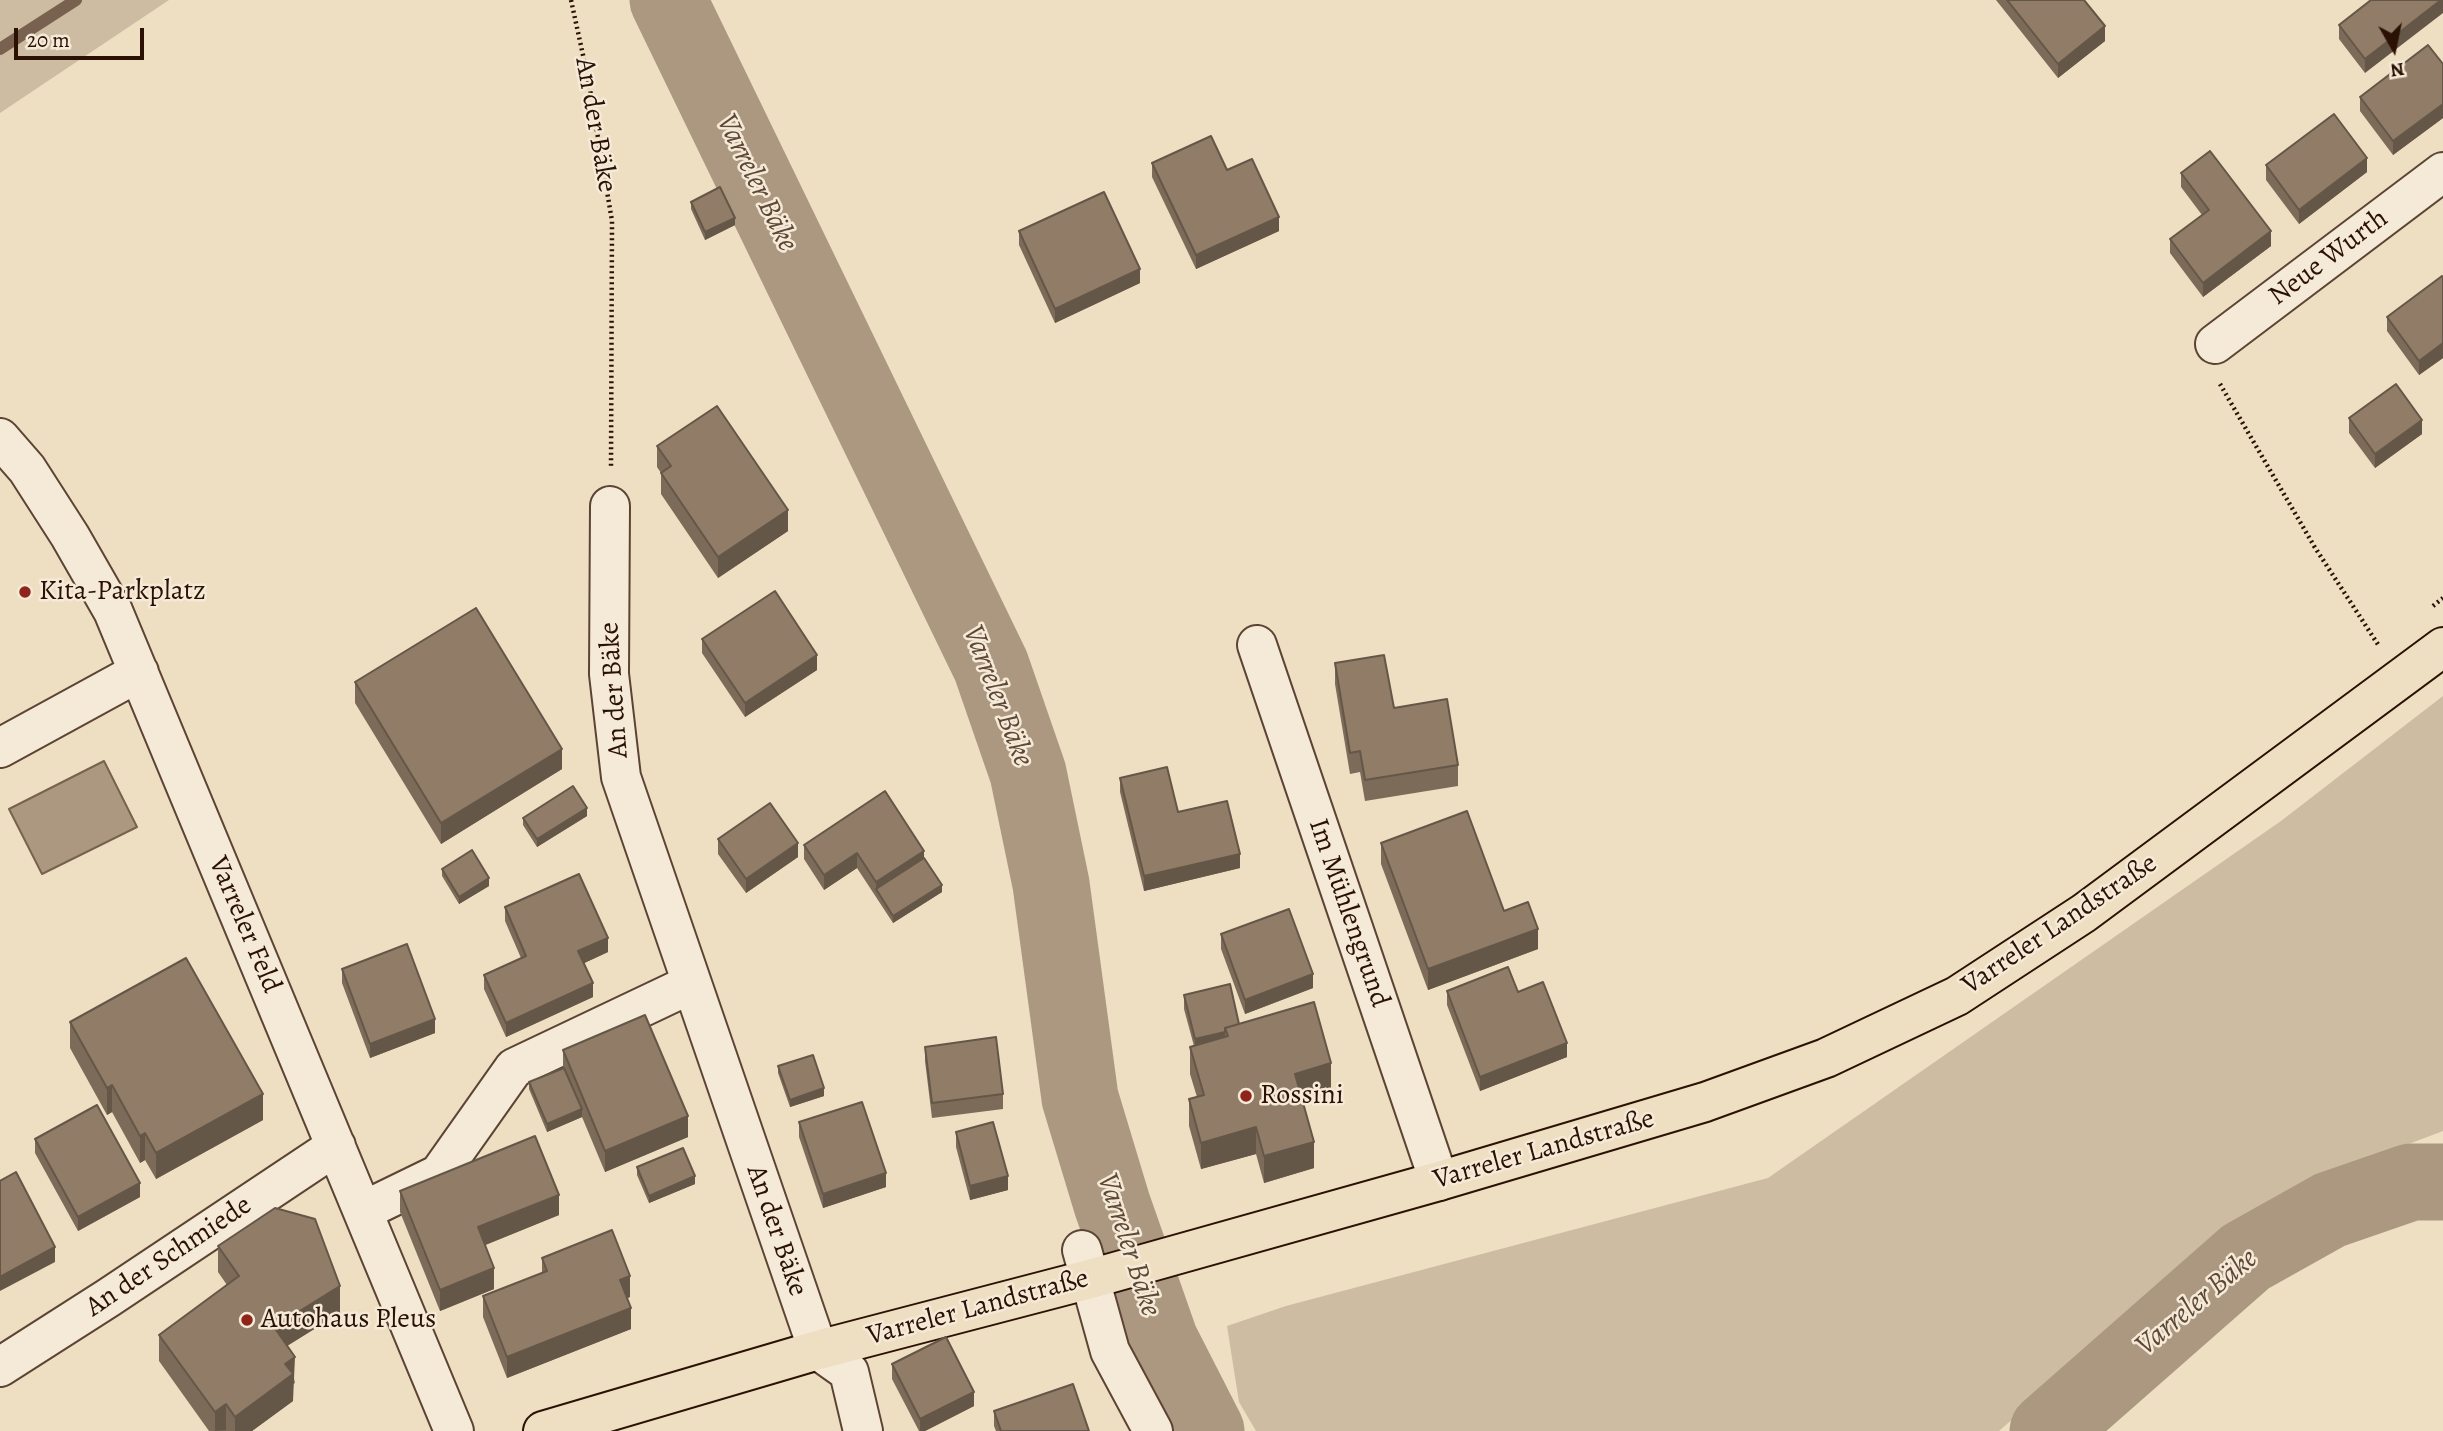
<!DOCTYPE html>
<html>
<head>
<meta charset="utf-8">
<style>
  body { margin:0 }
  #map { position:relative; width:2443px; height:1431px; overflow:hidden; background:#eedec2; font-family:Alegreya,serif }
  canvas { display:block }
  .north { position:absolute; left:2359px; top:14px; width:70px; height:70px; -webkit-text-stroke:5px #f4ead7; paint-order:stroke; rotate:171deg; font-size:19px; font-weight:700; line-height:28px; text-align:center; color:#2b1104 }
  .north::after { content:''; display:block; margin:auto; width:24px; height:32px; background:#2b1104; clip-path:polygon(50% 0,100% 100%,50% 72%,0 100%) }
  .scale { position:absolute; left:14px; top:28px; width:130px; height:32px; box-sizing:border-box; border:4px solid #2b1104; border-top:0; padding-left:9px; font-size:21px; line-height:24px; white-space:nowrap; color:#2b1104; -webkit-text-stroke:5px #f4ead7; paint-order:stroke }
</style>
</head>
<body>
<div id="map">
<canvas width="2443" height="1431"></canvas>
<div class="north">N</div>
<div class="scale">20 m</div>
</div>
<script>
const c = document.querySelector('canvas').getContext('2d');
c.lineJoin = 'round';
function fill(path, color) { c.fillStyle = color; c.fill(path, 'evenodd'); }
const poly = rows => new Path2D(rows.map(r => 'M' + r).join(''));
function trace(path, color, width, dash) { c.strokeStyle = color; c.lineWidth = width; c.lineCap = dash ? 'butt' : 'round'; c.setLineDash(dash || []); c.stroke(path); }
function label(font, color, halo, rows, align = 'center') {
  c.font = font + ' Alegreya,serif'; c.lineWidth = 5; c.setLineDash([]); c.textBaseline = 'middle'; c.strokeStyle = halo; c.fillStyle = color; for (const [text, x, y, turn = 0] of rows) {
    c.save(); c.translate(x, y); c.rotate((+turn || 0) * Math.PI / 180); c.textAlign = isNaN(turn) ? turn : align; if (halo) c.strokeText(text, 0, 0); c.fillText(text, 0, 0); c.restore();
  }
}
const green = poly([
  [0,0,169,0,0,113],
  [2443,696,2443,1131,2300,1185,2143,1304,1999,1431,1256,1431,1239,1402,1227,1326,1286,1306,1768,1178,2281,821]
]);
const water = poly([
  [648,0,683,0,801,245,804,279,775,261,648,0],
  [104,761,137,827,42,874,9,809,104,761]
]);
const stream = poly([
  [0,49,76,0]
]);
const river = poly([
  [668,0,991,666,1028,773,1051,884,1080,1098,1112,1204,1160,1341,1206,1431],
  [2048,1431,2246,1257,2330,1210,2411,1182,2443,1182]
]);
const path = poly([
  [571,0,588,78,612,221,611,468],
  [2220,384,2314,546,2379,646],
  [2433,606,2443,598]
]);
const minor = poly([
  [2215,344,2443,172],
  [0,438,27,469,70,536,113,611,454,1431],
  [610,506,609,674,621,777,818,1350,849,1372,863,1431],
  [1257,645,1439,1181],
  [0,748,139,672],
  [363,1211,439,1174,514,1068,691,984],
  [1082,1250,1110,1351,1153,1431],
  [0,1367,108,1298,336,1146]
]);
const major = poly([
  [543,1431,818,1350,1090,1279,1439,1181,1705,1102,1826,1058,1957,996,2084,913,2443,647]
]);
const wall = poly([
  [1996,0,2084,0,2105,41,2058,78],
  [2371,0,2365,73,2339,39,2339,25],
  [2443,64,2443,118,2393,155,2360,111,2360,97],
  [1152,163,1227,170,1279,231,1196,269,1152,177],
  [2266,165,2367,172,2299,224,2266,180],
  [2181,173,2271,246,2203,297,2170,253,2170,239,2202,215,2181,187],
  [691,202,735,225,705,240,691,209],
  [1019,231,1140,283,1055,323,1019,245],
  [2443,278,2443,358,2419,375,2387,331,2387,317],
  [2349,418,2422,434,2375,468,2349,433],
  [657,446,788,531,718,578,661,494,661,473,657,467],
  [702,639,817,670,745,717,702,653],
  [1335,663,1394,708,1458,765,1458,786,1365,801,1360,772,1350,774,1335,684],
  [355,682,562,769,441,844,355,703],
  [1120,778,1240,868,1144,891,1120,792],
  [587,816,537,847,523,825,523,818],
  [718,839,798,857,746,893,718,854],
  [1381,843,1504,911,1538,949,1428,990,1381,864],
  [804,845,924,858,942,892,893,923,857,868,824,890,804,859],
  [442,869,489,886,459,904,442,876],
  [505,907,608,952,584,963,593,997,506,1037,484,989,484,975,521,958,505,921],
  [1221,934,1313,988,1245,1014,1221,949],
  [342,969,435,1033,370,1058,342,983],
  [1447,991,1518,992,1567,1057,1480,1091,1447,1005],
  [1184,995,1239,1024,1331,1089,1302,1098,1314,1168,1264,1183,1256,1154,1201,1169,1189,1126,1189,1099,1197,1097,1190,1074,1190,1047,1194,1046,1184,1009],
  [70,1022,263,1120,156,1179,145,1160,140,1163,112,1112,107,1115,70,1048],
  [925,1047,1003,1094,1003,1109,932,1118,925,1061],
  [563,1050,688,1137,605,1172,582,1117,547,1132,529,1089,529,1082,563,1068],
  [778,1066,824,1096,790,1107,778,1073],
  [799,1122,886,1187,823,1208,799,1137],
  [956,1132,1008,1190,970,1200,956,1147],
  [35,1139,140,1197,78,1231,35,1153],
  [637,1167,695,1184,649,1203,637,1175],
  [400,1191,559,1215,485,1245,494,1289,440,1311,400,1212],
  [218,1246,340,1313,287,1346,295,1383,293,1384,293,1401,252,1431,209,1431,159,1361,159,1335,227,1285,218,1272],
  [542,1258,630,1297,627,1298,631,1329,507,1378,483,1317,483,1296,542,1273],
  [892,1364,974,1406,925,1431,919,1431,892,1379],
  [994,1411,1089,1431,996,1431,994,1426]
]);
const shadedWall = poly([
  [2441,0,2443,0,2443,13,2365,73,2365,59],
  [2105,26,2105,41,2058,78,2058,64],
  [2443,104,2443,118,2393,155,2393,141],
  [2367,158,2367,172,2299,224,2299,210],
  [1279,217,1279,231,1196,269,1196,255],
  [735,218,735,225,705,240,705,232],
  [2271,231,2271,246,2203,297,2203,283],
  [1140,269,1140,283,1055,323,1055,309],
  [2443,343,2443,358,2419,375,2419,361],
  [2422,420,2422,434,2375,468,2375,454],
  [788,510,788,531,718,578,718,557],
  [817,655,817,670,745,717,745,703],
  [562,749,562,769,441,844,441,823],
  [587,808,587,816,537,847,537,839],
  [798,843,798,857,746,893,746,879],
  [924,851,924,865,876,889,876,882],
  [857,853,857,868,824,890,824,875],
  [1240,854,1240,868,1144,891,1144,876],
  [489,878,489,886,459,904,459,897],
  [942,885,942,892,893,923,893,916],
  [1538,929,1538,949,1428,990,1428,969],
  [608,938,608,952,578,966,578,951],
  [1313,974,1313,988,1245,1014,1245,1000],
  [593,983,593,997,506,1037,506,1023],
  [435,1019,435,1033,370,1058,370,1044],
  [1225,1032,1225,1046,1195,1054,1195,1039],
  [1567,1043,1567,1057,1480,1091,1480,1077],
  [1331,1063,1331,1089,1295,1100,1295,1074],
  [112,1085,112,1112,107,1115,107,1088],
  [824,1088,824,1096,790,1107,790,1100],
  [263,1094,263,1120,156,1179,156,1153],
  [582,1109,582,1117,547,1132,547,1124],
  [688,1116,688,1137,605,1172,605,1151],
  [1256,1127,1256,1154,1201,1169,1201,1143],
  [145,1133,145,1160,140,1163,140,1136],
  [1314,1142,1314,1168,1264,1183,1264,1156],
  [886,1173,886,1187,823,1208,823,1194],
  [695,1176,695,1184,649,1203,649,1196],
  [1008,1176,1008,1190,970,1200,970,1186],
  [140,1183,140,1197,78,1231,78,1217],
  [559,1195,559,1215,478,1248,478,1227],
  [55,1247,55,1262,0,1291,0,1277],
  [494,1268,494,1289,440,1311,440,1290],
  [630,1276,630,1297,620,1301,620,1280],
  [340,1286,340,1313,274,1354,274,1327],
  [631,1308,631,1329,507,1378,507,1357],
  [295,1357,293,1401,252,1431,235,1431,235,1417,285,1364],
  [974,1392,974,1406,925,1431,920,1431,920,1419],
  [226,1404,226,1430,215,1431,215,1412]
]);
const building = poly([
  [2007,0,2084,0,2105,26,2058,64,2007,0],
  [2371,0,2441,0,2365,59,2339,25,2371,0],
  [2428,45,2443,64,2443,104,2393,141,2360,97,2428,45],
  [2334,114,2367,158,2299,210,2266,165,2334,114],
  [1211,136,1227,170,1252,159,1279,217,1196,255,1152,163,1211,136],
  [2210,151,2271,231,2203,283,2170,239,2209,210,2181,173,2210,151],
  [720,187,735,218,705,232,691,202,720,187],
  [1104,192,1140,269,1055,309,1019,231,1104,192],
  [2442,276,2443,278,2443,343,2419,361,2387,317,2442,276],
  [2396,384,2422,420,2375,454,2349,418,2396,384],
  [717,406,788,510,718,557,661,473,671,466,657,446,717,406],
  [775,591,817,655,745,703,702,639,775,591],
  [476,608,562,749,441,823,355,682,476,608],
  [1384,655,1394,708,1447,699,1458,765,1365,780,1360,751,1350,753,1335,663,1384,655],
  [1167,767,1178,812,1227,801,1240,854,1144,876,1120,778,1167,767],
  [573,786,587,808,537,839,523,818,573,786],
  [885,791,924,851,876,882,857,853,824,875,804,845,885,791],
  [770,803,798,843,746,879,718,839,770,803],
  [1467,811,1504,911,1528,902,1538,929,1428,969,1381,843,1467,811],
  [472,850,489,878,459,897,442,869,472,850],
  [924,858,942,885,893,916,876,889,924,858],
  [579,874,608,938,578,951,593,983,506,1023,484,975,526,956,505,907,579,874],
  [1289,909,1313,974,1245,1000,1221,934,1289,909],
  [407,944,435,1019,370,1044,342,969,407,944],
  [186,958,263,1094,156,1153,145,1133,140,1136,112,1085,107,1088,70,1022,186,958],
  [1508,967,1518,992,1543,982,1567,1043,1480,1077,1447,991,1508,967],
  [1230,984,1239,1024,1225,1028,1225,1032,1195,1039,1184,995,1230,984],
  [1314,1002,1331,1063,1295,1074,1314,1142,1264,1156,1256,1127,1201,1143,1189,1099,1204,1095,1190,1047,1228,1036,1225,1028,1314,1002],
  [645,1015,688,1116,605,1151,563,1050,645,1015],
  [996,1037,1003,1094,932,1103,925,1047,996,1037],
  [813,1055,824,1088,790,1100,778,1066,813,1055],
  [564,1068,582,1109,547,1124,529,1082,564,1068],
  [862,1102,886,1173,823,1194,799,1122,862,1102],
  [97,1105,140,1183,78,1217,35,1139,97,1105],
  [993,1122,1008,1176,970,1186,956,1132,993,1122],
  [535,1136,559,1195,478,1227,494,1268,440,1290,400,1191,535,1136],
  [683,1148,695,1176,649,1196,637,1167,683,1148],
  [16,1172,55,1247,0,1277,0,1181,16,1172],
  [275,1208,315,1219,340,1286,274,1327,295,1357,285,1364,293,1374,235,1417,226,1404,215,1412,159,1335,239,1276,218,1246,275,1208],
  [612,1230,630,1276,620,1280,631,1308,507,1357,483,1296,547,1271,542,1258,612,1230],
  [946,1337,974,1392,920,1419,892,1364,946,1337],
  [1073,1384,1089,1431,1001,1431,994,1411,1073,1384]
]);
const markers = [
  [25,592,7,"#8f2418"],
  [1246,1096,7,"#8f2418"],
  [247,1320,7,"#8f2418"]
];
const streetNames = [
  ["An der Bäke",595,125,80],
  ["Neue Wurth",2329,258,-37],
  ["An der Bäke",615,690,-94],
  ["Im Mühlengrund",1348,913,71],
  ["Varreler Feld",244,925,67],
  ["Varreler Landstraße",2060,925,-34],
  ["Varreler Landstraße",1544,1150,-16],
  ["An der Bäke",776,1231,71],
  ["An der Schmiede",169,1257,-34],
  ["Varreler Landstraße",978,1308,-15]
];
const poiNames = [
  ["Kita-Parkplatz",39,592],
  ["Rossini",1260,1096],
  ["Autohaus Pleus",261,1320]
];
const waterNames = [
  ["Varreler Bäke",756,183,64],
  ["Varreler Bäke",997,696,69],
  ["Varreler Bäke",1128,1245,72],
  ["Varreler Bäke",2197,1303,-40]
];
fill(green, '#cdbba2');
fill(water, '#ac9881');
trace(water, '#78624f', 2);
trace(stream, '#78624f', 12);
trace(river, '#ac9881', 77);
trace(minor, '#5c4434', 42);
trace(major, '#2b1104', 42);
trace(path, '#2b1104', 4.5, [2, 3.5]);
trace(minor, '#f4ead7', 38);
trace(major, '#eedec2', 38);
fill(wall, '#7c6b59');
fill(shadedWall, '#655748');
fill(building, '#907c67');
trace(building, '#655748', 2);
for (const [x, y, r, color] of markers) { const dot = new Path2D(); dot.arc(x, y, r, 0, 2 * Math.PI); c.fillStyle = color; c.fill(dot); trace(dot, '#f4ead7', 2.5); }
label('28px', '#2b1104', '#f4ead7', streetNames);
label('28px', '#2b1104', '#f4ead7', poiNames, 'left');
label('italic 30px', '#5f4736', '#f4ead7', waterNames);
</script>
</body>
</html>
